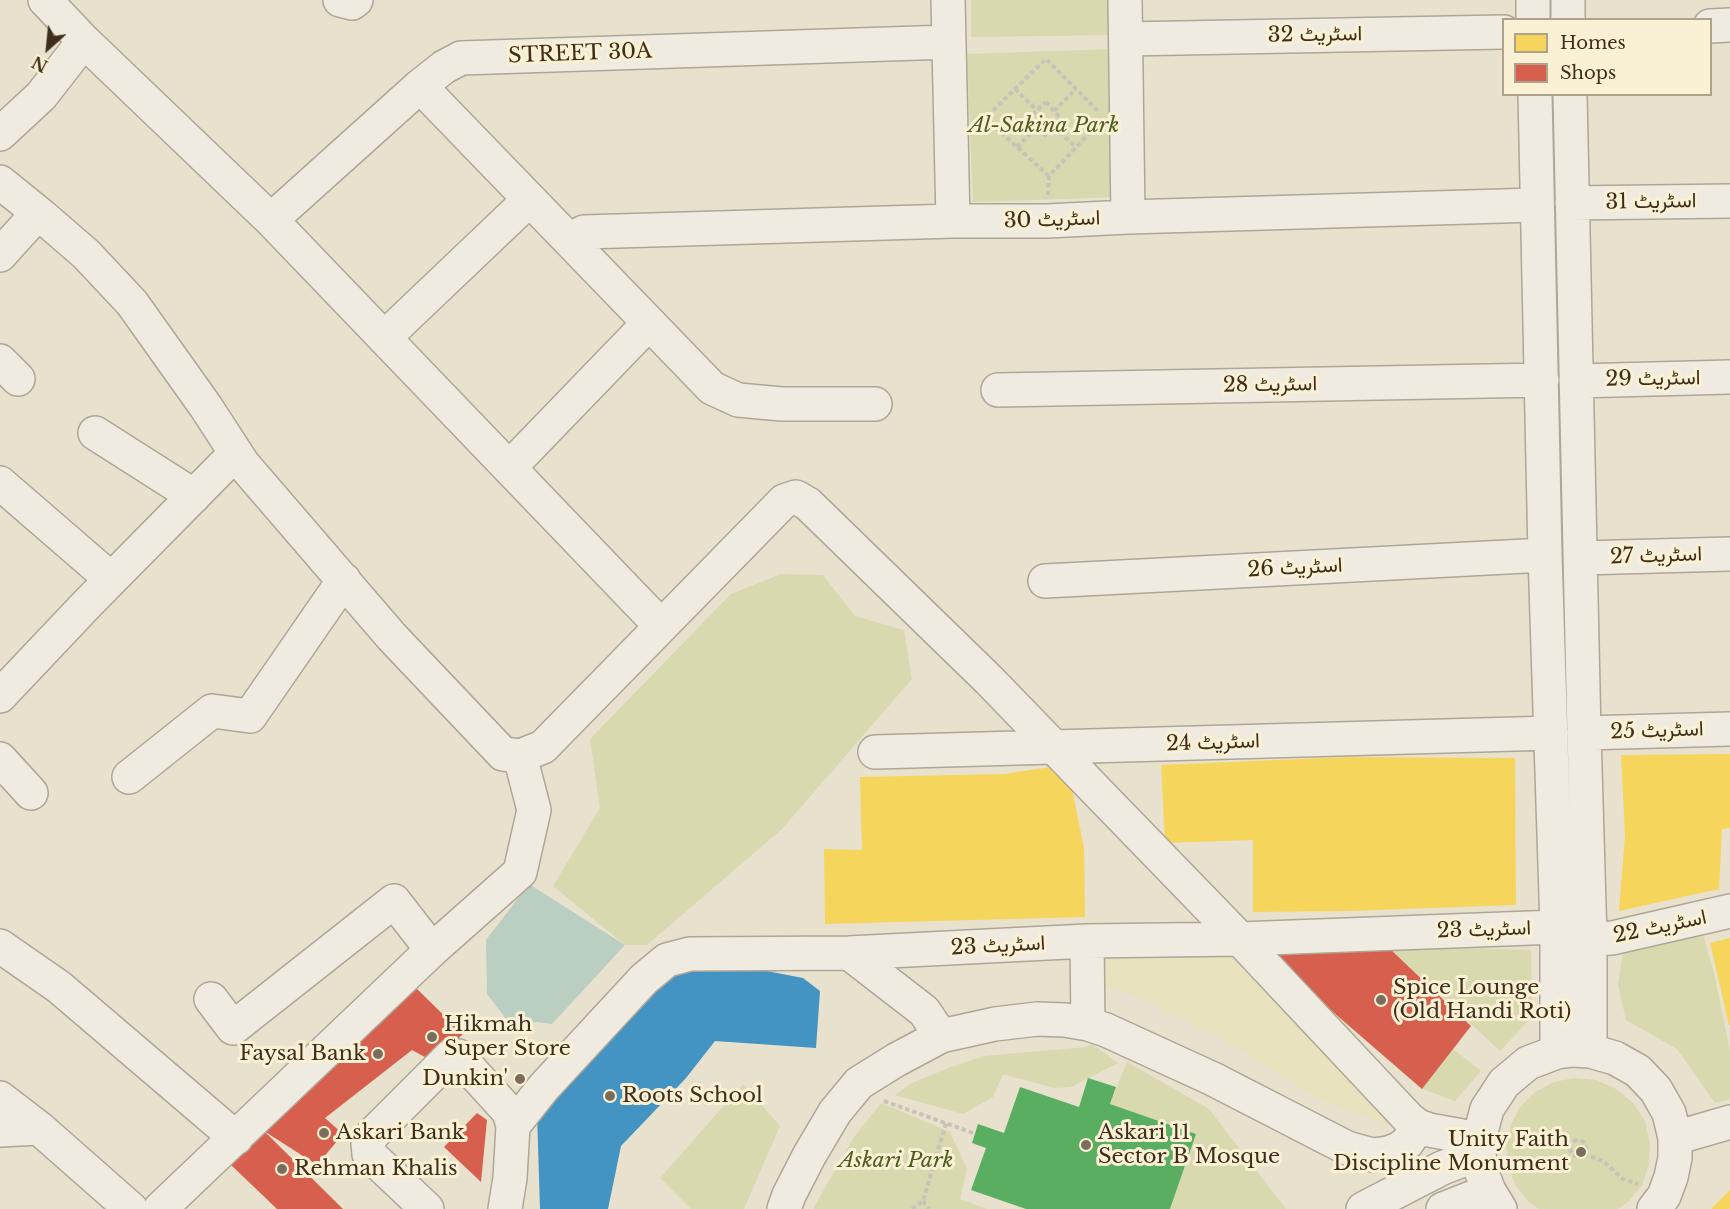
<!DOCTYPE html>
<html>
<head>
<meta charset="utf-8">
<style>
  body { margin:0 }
  #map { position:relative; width:1730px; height:1209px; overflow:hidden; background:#e8e1ce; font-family:"Libre Baskerville",serif }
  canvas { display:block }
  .legend { position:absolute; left:1502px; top:18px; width:210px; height:78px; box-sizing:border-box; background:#faf0d4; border:2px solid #afa28b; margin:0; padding:8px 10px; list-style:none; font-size:18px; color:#3f2e1d }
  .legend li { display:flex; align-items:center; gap:12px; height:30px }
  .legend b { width:30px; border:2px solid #afa28b }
  .north { position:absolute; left:18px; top:18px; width:60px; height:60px; -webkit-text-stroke:4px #faf0d4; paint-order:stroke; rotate:207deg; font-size:16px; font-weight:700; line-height:24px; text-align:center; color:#3f2e1d }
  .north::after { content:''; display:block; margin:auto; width:21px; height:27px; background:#3f2e1d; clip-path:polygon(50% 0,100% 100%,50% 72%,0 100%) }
</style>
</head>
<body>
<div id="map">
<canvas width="1730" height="1209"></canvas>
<ul class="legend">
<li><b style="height:16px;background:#f6d55c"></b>Homes</li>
<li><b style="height:16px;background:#d6604d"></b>Shops</li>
</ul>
<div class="north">N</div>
</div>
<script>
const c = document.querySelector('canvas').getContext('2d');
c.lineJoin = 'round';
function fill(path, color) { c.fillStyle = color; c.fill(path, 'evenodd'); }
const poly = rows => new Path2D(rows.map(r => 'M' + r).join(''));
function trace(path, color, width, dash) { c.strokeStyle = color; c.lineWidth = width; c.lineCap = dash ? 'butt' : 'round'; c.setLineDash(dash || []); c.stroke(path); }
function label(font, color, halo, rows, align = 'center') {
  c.font = font + ' "Libre Baskerville",Vazirmatn,serif'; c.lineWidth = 6; c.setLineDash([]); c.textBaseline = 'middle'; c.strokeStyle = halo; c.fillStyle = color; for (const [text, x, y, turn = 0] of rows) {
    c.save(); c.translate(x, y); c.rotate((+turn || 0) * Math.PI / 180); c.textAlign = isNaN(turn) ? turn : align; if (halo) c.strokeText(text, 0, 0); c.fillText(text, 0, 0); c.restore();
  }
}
const farmland = poly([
  [1232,945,1390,1125,1319,1099,1224,1040,1136,996,1104,986,1096,952]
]);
const green = poly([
  [971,0,1115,0,1115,35,971,37],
  [1115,49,1121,197,973,202,967,54],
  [781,574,823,575,855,616,904,630,912,679,782,829,647,945,625,945,553,886,600,808,590,739,731,594],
  [1702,931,1714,973,1730,1051,1730,1099,1715,1103,1677,1049,1626,1020,1618,985,1623,952],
  [1387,946,1531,950,1532,1017,1500,1051],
  [1092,1044,1118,1063,1071,1087,1054,1088,1003,1074,993,1097,963,1114,895,1095,912,1083,951,1067,984,1056,1086,1047],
  [1453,1049,1481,1071,1455,1101,1422,1089],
  [1127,1062,1209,1109,1286,1209,1170,1209,1196,1134,1110,1104],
  [1574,1078,1596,1080,1616,1089,1633,1103,1645,1121,1650,1143,1649,1164,1642,1185,1628,1202,1618,1209,1539,1209,1530,1203,1516,1186,1508,1166,1506,1146,1511,1125,1520,1107,1535,1092,1554,1082],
  [743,1084,780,1126,744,1209,691,1209,660,1178],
  [881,1103,950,1132,967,1169,960,1199,987,1209,813,1209,854,1137]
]);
const water = poly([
  [529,884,625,945,552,1024,538,1022,510,1024,487,994,486,940]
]);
const homes = poly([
  [1730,754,1730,828,1722,829,1719,889,1619,911,1625,835,1621,755],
  [1349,757,1515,758,1516,905,1349,911,1253,912,1253,840,1165,843,1161,765],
  [1051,767,1070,779,1084,848,1085,917,825,924,824,849,862,850,860,777,1004,774],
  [1730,938,1730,1025,1729,1025,1710,943],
  [1730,1190,1730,1209,1711,1209]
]);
const shops = poly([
  [1387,946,1471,1026,1422,1089,1289,974,1267,952],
  [416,988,463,1034,434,1062,412,1050,325,1118,343,1134,317,1165,264,1131,343,1209,277,1209,230,1164,264,1131],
  [477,1113,487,1120,481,1182,444,1147]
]);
const schools = poly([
  [746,967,803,978,820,991,816,1048,715,1041,686,1078,621,1146,608,1209,540,1209,537,1114,662,970]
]);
const public = poly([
  [1088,1078,1116,1087,1110,1104,1196,1134,1170,1209,1026,1209,971,1190,986,1148,972,1143,978,1124,1004,1133,1020,1087,1079,1107]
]);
const path = poly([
  [1015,89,1037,110],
  [1046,102,1062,120,1045,135,1029,118,1046,102],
  [1054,111,1076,89],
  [1054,127,1076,147],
  [1017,147,1037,127],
  [1049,176,985,118,1046,59,1098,111],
  [1048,195,1049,176,1099,123],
  [884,1101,973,1133],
  '1570 1148a8 8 0 1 1 16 0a8 8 0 1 1-16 0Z',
  [1584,1154,1603,1161,1623,1179,1638,1184],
  [923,1201,929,1209],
  [912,1209,923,1201,946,1123]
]);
const minor = poly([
  [45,0,84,41],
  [340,0,352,3,356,0],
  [948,0,953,221],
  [1125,0,1128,217],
  [1533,0,1533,20],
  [1568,0,1568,20],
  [1710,26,1730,25],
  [1126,39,1504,32],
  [420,86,712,388,738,400,782,404,875,404],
  [1535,94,1545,555,1557,927,1557,1052],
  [1570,94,1584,733,1590,939,1590,1051],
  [0,134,41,96,84,41,271,220,661,626],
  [0,182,42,216,86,254,132,303,206,407,243,464,392,637,503,754,520,756,543,747,784,501,796,497,808,504,989,680,1240,939,1409,1119,1418,1126,1429,1130,1479,1139],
  [1572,203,1730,201],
  [271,220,420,86,444,67,461,58,949,42],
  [570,240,584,232,953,221,1047,221,1128,217,1536,205],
  [0,255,38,213],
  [384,338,529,200],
  [0,361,18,379],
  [1576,381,1730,377],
  [998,390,1542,380],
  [95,433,194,496],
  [509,468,648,324],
  [0,483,111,579],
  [1581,558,1730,554],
  [1045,581,1545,555],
  [0,696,88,603,236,453],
  [1584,733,1730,729],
  [875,752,1551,733],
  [0,759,31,793],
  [129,777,212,711,250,716,344,580],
  [1590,939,1612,938,1730,911],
  [1087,941,1088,1024],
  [0,946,59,987,236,1138],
  [849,953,924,1011,941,1036],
  [211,999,233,1028,394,901,432,950],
  [0,1098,39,1128],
  [513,1126,544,1087,644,979,667,960,690,954,849,953,1087,941,1240,939,1557,927],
  [0,1130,39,1128,131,1209],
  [1675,1138,1730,1122],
  [160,1209,432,950,520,872,534,810,520,756],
  [427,1209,369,1154,368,1143,372,1135,451,1056,458,1056,509,1112,513,1126,510,1178,505,1209],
  [784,1209,789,1195,809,1156,835,1112,859,1083,896,1060,941,1036,995,1024,1037,1019,1065,1020,1088,1024,1106,1030,1213,1079,1347,1148,1372,1155,1388,1153,1399,1149,1407,1143,1418,1126],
  [1363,1209,1442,1168,1479,1154],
  [1443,1209,1489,1191],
  [1500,1209,1489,1191,1482,1173,1479,1154,1479,1139,1487,1109,1504,1083,1528,1063,1557,1052,1573,1050,1590,1051,1615,1058,1638,1071,1656,1090,1669,1113,1675,1138,1675,1158,1671,1177,1664,1196,1654,1209]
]);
const markers = [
  [1381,1000,6,"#7a6d5b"],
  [432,1037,6,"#7a6d5b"],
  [378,1054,6,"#7a6d5b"],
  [520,1079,6,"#7a6d5b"],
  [610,1096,6,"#7a6d5b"],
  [324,1133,6,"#7a6d5b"],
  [1086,1145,6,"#7a6d5b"],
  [1581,1152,6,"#7a6d5b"],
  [282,1169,6,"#7a6d5b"]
];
const streetNames = [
  ["اسٹریٹ 32",1315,35,-1],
  ["STREET 30A",580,54,-2],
  ["اسٹریٹ 31",1651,202,-1],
  ["اسٹریٹ 30",1052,220,-2],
  ["اسٹریٹ 29",1653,379,-1],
  ["اسٹریٹ 28",1270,385,-1],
  ["اسٹریٹ 27",1656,556,-2],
  ["اسٹریٹ 26",1295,568,-3],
  ["اسٹریٹ 25",1657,731,-2],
  ["اسٹریٹ 24",1213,743,-2],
  ["اسٹریٹ 22",1660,927,-12],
  ["اسٹریٹ 23",1484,930,-2],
  ["اسٹریٹ 23",998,946,-3]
];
const parkNames = [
  ["Al-Sakina Park",1044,126],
  ["Askari Park",896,1161]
];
const poiNames = [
  ["Spice Lounge",1393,988],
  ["(Old Handi Roti)",1393,1012],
  ["Hikmah",444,1025],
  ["Super Store",444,1049],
  ["Faysal Bank",366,1054,"right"],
  ["Dunkin'",508,1079,"right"],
  ["Roots School",622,1096],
  ["Askari Bank",336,1133],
  ["Askari 11",1098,1133],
  ["Sector B Mosque",1098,1157],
  ["Unity Faith",1569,1140,"right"],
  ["Discipline Monument",1569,1164,"right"],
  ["Rehman Khalis",294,1169]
];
fill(farmland, '#e9e2be');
fill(green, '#d8d9af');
fill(water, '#bacec2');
fill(homes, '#f6d55c');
fill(shops, '#d6604d');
fill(schools, '#4393c3');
fill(public, '#5aae61');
trace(minor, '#aea697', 36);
trace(path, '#c9c2b7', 4, [4.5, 3]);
trace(minor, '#f0ebe1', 33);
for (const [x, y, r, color] of markers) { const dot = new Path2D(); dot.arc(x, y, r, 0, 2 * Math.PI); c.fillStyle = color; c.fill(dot); trace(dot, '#faf0d4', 2); }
label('21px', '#3f2e1d', '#faf0d4', streetNames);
label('italic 21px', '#4d5e21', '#faf0d4', parkNames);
label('21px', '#3f2e1d', '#faf0d4', poiNames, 'left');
</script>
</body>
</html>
